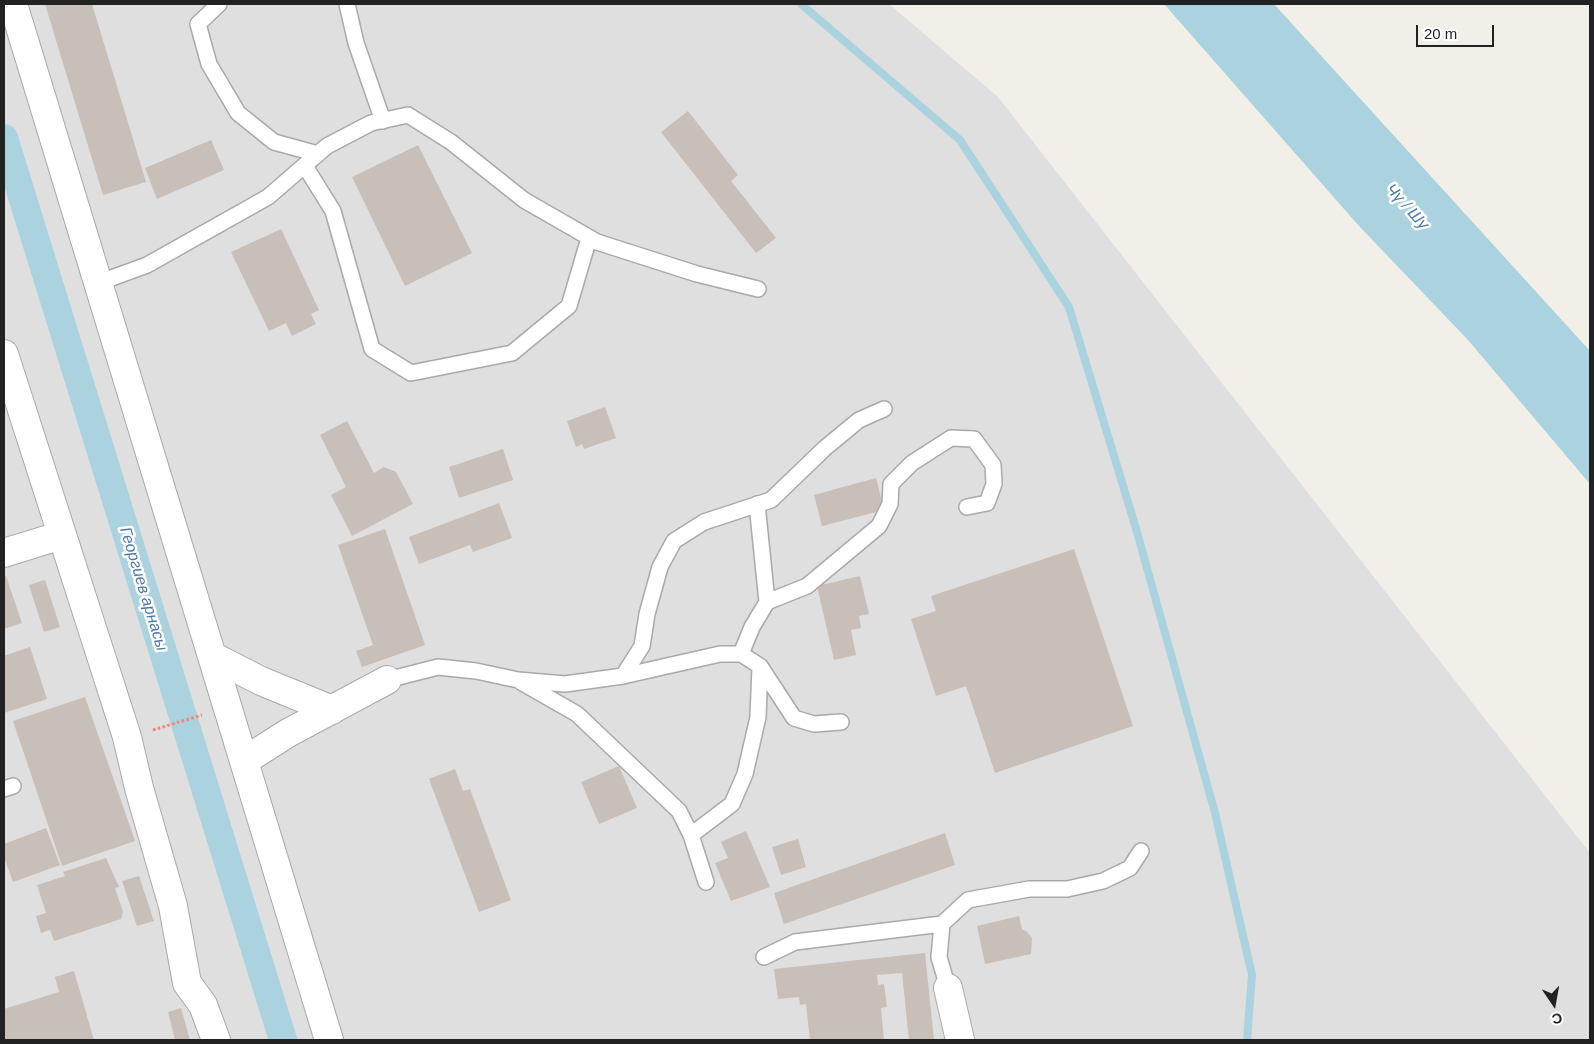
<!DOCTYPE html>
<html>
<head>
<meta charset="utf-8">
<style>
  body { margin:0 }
  #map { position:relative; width:1594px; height:1044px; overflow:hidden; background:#f2efe9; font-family:Arial,sans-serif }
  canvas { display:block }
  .frame { position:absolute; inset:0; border:5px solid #222; pointer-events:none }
  .north { position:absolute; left:1529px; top:979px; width:50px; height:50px; -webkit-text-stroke:4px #fff; paint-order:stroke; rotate:168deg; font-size:14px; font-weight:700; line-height:20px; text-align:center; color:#222 }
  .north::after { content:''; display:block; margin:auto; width:18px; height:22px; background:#222; clip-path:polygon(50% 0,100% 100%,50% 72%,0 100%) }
  .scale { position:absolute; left:1416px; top:25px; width:78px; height:22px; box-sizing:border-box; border:2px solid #222; border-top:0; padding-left:6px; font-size:15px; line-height:18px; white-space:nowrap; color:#222; -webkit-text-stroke:4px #fff; paint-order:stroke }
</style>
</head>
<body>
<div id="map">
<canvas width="1594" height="1044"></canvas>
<div class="frame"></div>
<div class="north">С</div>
<div class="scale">20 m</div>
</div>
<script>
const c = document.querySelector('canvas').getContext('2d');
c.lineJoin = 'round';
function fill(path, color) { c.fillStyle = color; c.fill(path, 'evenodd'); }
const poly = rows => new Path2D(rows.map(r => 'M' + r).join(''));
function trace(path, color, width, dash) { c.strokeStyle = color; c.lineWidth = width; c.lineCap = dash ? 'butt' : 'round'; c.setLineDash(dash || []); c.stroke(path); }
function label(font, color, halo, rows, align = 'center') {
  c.font = font + ' Arial,sans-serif'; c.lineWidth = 5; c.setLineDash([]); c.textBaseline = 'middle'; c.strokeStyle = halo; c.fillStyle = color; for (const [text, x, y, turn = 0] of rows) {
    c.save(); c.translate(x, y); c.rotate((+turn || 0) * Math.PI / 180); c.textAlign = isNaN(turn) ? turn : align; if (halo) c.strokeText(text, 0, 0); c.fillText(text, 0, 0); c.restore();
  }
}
const residential = poly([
  [4,4,889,4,998,97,1590,853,1590,1040,4,1040]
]);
const water = poly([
  [1164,4,1274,4,1590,351,1590,484,1468,340,1359,226]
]);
const stream = poly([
  [801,4,960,140,1069,307,1137,532,1215,813,1252,975,1247,1040]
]);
const canal = poly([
  [4,138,283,1040]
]);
const building = poly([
  [45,4,92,4,146,182,103,195],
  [688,111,738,175,731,181,776,238,756,253,661,132],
  [211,140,224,170,157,199,145,168],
  [418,145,472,253,405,286,352,177],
  [281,229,319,310,311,314,316,324,292,336,286,323,269,331,231,252],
  [605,407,616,438,584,449,582,444,576,447,567,421],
  [347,421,374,473,384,467,396,472,413,504,352,536,331,495,346,487,320,435],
  [503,449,513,480,459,498,449,467],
  [876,478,884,510,822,526,814,495],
  [499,503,512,538,473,552,470,545,419,564,409,537],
  [385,529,425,645,362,667,356,651,373,645,338,545],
  [1074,549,1133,726,995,773,966,686,936,696,911,619,936,611,931,596],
  [6,576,22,623,4,629,4,577],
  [860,576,869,614,859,616,861,628,851,630,856,655,834,660,817,586],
  [45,580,60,627,44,632,29,585],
  [30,647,47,699,4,713,4,656],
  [85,697,135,841,62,866,13,721],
  [619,766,637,808,599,824,581,782],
  [455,769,463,791,470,789,511,900,479,912,429,779],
  [46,828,60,865,13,882,4,857,4,844],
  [746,831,770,887,731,901,715,863,728,858,721,842],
  [945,833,955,865,784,924,774,893],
  [798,839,806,867,781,875,772,847],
  [106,858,119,887,115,888,123,912,121,919,54,941,50,930,41,933,36,916,46,913,37,885,65,876,63,872],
  [139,876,154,921,137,926,122,881],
  [1019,916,1022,929,1027,932,1032,938,1031,954,985,964,977,926],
  [925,953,934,1040,909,1040,902,973,877,975,878,985,884,984,887,1007,881,1008,884,1040,810,1040,806,1004,800,1005,799,997,778,999,774,969],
  [74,971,94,1040,4,1040,4,1009,59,992,55,977],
  [181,1008,190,1040,175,1040,168,1012]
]);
const path = poly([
  [153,730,202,715]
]);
const service = poly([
  [219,4,198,24,209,64,238,113,274,142,318,154],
  [347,4,356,43,383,121],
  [305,166,333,211,372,349,411,373,512,353,569,306,589,238],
  [98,283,147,265,268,197,327,146,371,123,408,115,451,142,524,200,597,242,697,274,758,289],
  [767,602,807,586,879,526,890,504,891,484,912,463,951,438,974,439,993,465,994,484,987,503,967,507],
  [741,654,752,627,767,602,757,504],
  [623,676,642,646,647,614,660,567,674,541,704,522,771,500,825,448,859,420,884,409],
  [387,680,438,667,476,671,518,680,565,684,623,676,720,654,741,654,760,666,794,718,814,724,841,722],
  [521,682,577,714,679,811,691,835,706,882],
  [4,789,13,786],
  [691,835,732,804,745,774,758,717,760,666],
  [764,957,795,942,942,924],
  [948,988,939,957,942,924,968,900,1029,889,1067,889,1103,881,1130,868,1141,851]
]);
const minor = poly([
  [13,4,329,1040],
  [4,354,127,737,139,788,173,906,187,983,203,1005,216,1040],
  [4,553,62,535],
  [212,656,261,681,332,710],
  [244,761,288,733,387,680],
  [948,988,960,1040]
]);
const waterNames = [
  ["Чү / Шу",1407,207,48],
  ["Георгиев арнасы",143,589,73]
];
fill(residential, '#e0dfdf');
fill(water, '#aad3df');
trace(stream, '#aad3df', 8);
trace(canal, '#aad3df', 28);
fill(building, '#c7bfb8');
trace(service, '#a9a9a9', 18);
trace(minor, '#a9a9a9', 30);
trace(path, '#fa8072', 3, [2.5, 2.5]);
trace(service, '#fff', 15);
trace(minor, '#fff', 28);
label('italic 16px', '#4a7aab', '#fff', waterNames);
</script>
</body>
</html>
